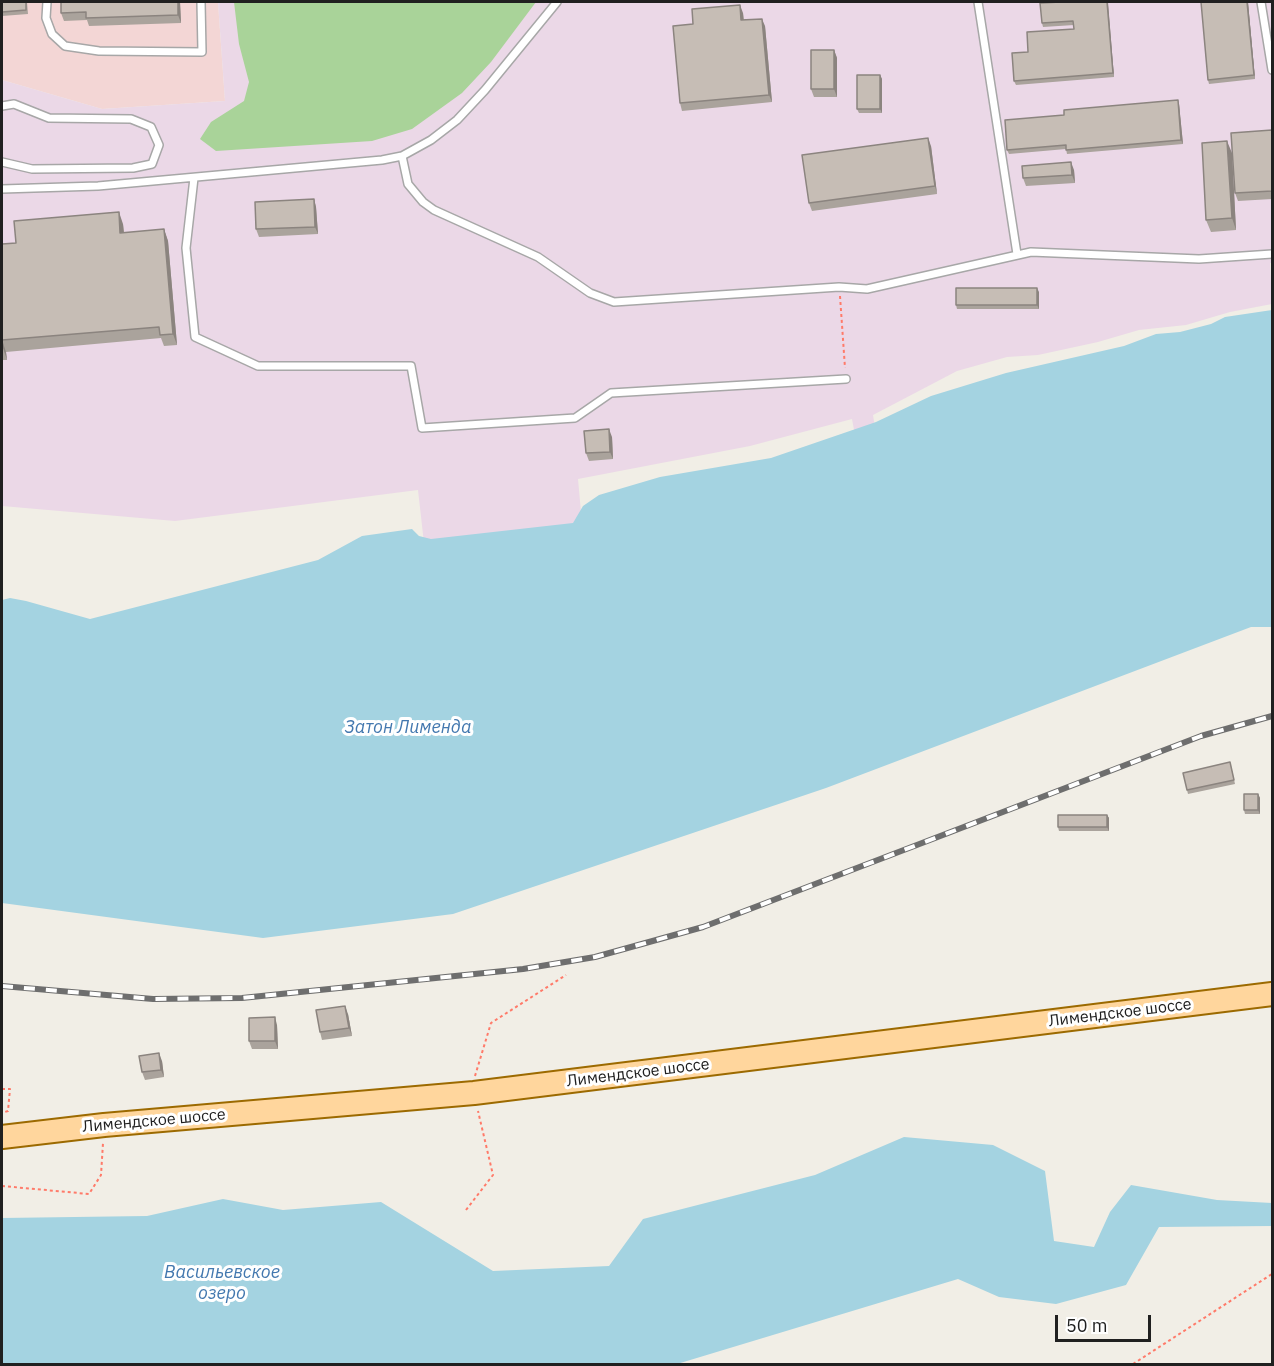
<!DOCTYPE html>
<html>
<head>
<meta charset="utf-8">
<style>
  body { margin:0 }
  #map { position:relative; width:1274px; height:1366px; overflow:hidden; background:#f1eee6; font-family:"IBM Plex Sans",sans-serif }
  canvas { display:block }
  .frame { position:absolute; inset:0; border:3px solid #202020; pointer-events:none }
  .scale { position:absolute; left:1055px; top:1315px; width:96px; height:27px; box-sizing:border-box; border:3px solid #202020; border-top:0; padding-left:8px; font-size:18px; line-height:21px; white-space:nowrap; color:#202020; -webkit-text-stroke:4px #fff; paint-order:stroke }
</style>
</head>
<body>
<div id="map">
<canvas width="1274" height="1366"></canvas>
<div class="frame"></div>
<div class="scale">50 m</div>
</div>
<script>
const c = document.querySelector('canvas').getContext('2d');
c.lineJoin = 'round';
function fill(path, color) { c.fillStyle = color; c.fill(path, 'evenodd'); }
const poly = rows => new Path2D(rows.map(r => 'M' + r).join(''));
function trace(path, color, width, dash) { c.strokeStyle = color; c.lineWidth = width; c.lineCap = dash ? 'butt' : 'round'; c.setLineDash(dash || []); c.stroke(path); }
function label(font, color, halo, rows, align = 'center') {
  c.font = font + ' "IBM Plex Sans",sans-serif'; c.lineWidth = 6; c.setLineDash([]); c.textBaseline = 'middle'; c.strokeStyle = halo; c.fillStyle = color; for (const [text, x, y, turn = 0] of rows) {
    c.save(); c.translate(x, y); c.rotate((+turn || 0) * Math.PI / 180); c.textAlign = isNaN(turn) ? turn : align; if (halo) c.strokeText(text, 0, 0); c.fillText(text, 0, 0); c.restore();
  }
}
const commercial = poly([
  [2,2,218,2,225,101,102,109,2,80]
]);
const industrial = poly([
  [218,2,1272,2,1272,263,1270,263,1272,304,1230,312,1186,325,1139,330,1098,342,1038,355,1007,357,957,371,873,415,880,458,860,462,852,419,750,446,578,479,583,534,425,552,418,490,175,521,2,506,2,80,102,109,225,101]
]);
const forest = poly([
  [234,2,536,2,491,62,462,93,412,129,372,141,216,151,200,139,211,122,244,101,249,82,239,44]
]);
const water = poly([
  [1272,310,1272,627,1251,627,826,788,453,914,263,938,2,903,2,600,10,598,26,601,90,619,318,560,362,536,412,529,419,536,431,539,573,523,583,506,599,495,660,477,771,458,876,422,931,396,1006,373,1124,346,1156,334,1180,332,1211,324,1225,317],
  [904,1137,993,1145,1045,1171,1054,1241,1094,1247,1110,1212,1131,1185,1217,1200,1272,1203,1272,1226,1159,1227,1126,1285,1056,1304,999,1297,958,1279,677,1364,2,1364,2,1218,147,1216,223,1199,283,1210,381,1202,493,1271,609,1266,643,1219,815,1175]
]);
const path = poly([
  [840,296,845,368],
  [475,1076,491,1023,566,975],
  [2,1089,10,1089,8,1111,2,1113],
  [2,1186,89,1194,101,1175,103,1143],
  [466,1210,493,1175,478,1111],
  [1133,1364,1272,1274]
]);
const lane = poly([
  [47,2,46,18,52,34,65,46,99,51,202,52,201,2],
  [978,2,1017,254],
  [1261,2,1272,70],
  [2,106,14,104,49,118,131,119,151,127,159,145,152,164,133,168,32,169,2,162],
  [402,156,408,184,423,202,434,210,538,257,590,293,614,302,839,287,867,289,1031,252,1199,259,1272,254],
  [194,178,186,248,195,337,258,366,411,366,422,428,575,418,611,393,846,379],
  [2,189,98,186,382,160,402,156,431,140,457,120,485,90,557,2]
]);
const primary = poly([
  [2,1137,104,1125,474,1093,1272,994]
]);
const rail = poly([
  [2,986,153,999,242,998,523,969,595,957,703,927,1201,736,1272,716]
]);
const wall = poly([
  [2,2,27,2,28,14,2,16],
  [180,2,181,23,89,26,87,20,64,21,61,13],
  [1107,2,1114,77,1016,85,1014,81,1028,52,1074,29,1074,25,1043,27,1042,23],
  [1248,2,1255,79,1209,84,1208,80],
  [743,13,744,20,765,26,772,102,682,111,680,103,693,24],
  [834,50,837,58,837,97,814,97,811,89],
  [880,75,882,79,882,113,859,113,857,109],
  [1179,104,1183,144,1067,154,1066,149,1009,154,1007,150,1064,115],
  [1272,130,1272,199,1238,201,1235,193],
  [931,146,937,194,812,211,809,203],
  [1232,153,1236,230,1211,232,1206,220],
  [1074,170,1075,183,1026,186,1023,178],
  [314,199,316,207,318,234,259,237,256,229],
  [123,224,124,233,164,229,168,241,177,345,164,346,161,338,6,352,7,360,2,360,2,244,16,243],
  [1039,292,1039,309,957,309,956,305],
  [612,437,613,459,589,461,586,453],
  [1231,766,1235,784,1188,794,1187,790],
  [1258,794,1260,798,1260,814,1245,814,1244,810],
  [1107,815,1109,818,1109,831,1059,831,1058,827],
  [348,1014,352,1036,322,1040,320,1032],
  [277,1025,278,1049,252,1049,249,1041],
  [162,1061,164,1077,145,1080,142,1072]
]);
const shadedWall = poly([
  [178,2,180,2,181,23,178,15],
  [1107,2,1108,2,1114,77,1113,73],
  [1247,2,1248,2,1255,79,1254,75],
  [740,5,743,13,744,28,741,20],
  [762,19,765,26,772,102,769,95],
  [834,50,837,58,837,97,834,89],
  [880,75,882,79,882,113,880,109],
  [1178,100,1179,104,1183,144,1181,140],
  [928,138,931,146,937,194,935,186],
  [1227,141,1232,153,1236,230,1232,218],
  [1071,162,1074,170,1075,183,1072,175],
  [314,199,316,207,318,234,315,227],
  [119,212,123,224,125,245,120,233],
  [164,229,168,241,177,345,173,334],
  [1037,288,1039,292,1039,309,1037,305],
  [2,340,6,352,7,360,3,348],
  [609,429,612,437,613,459,610,452],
  [1258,794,1260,798,1260,814,1258,810],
  [1107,815,1109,818,1109,831,1107,827],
  [345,1006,348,1014,352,1036,349,1028],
  [275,1017,277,1025,278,1049,275,1041],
  [159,1053,162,1061,164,1077,161,1070]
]);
const building = poly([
  [2,2,26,2,26,10,2,12,2,2],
  [61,2,178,2,178,15,86,18,86,12,61,13,61,2],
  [1061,2,1107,2,1113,73,1014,81,1012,53,1028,52,1027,32,1074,29,1073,21,1042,23,1040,3,1061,2],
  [1201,2,1247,2,1254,75,1208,80,1201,2],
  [740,5,741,20,762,19,769,95,680,103,673,26,693,24,692,9,740,5],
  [811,50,834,50,834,89,811,89,811,50],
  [857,75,880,75,880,109,857,109,857,75],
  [1178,100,1181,140,1066,150,1066,145,1007,150,1005,120,1064,115,1064,110,1178,100],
  [1272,130,1272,191,1235,193,1231,133,1272,130],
  [928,138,935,186,809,203,802,155,928,138],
  [1227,141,1232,218,1206,220,1202,143,1227,141],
  [1071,162,1072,175,1023,178,1022,166,1071,162],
  [314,199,315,227,256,229,255,202,314,199],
  [119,212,120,233,164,229,173,334,160,335,159,327,2,340,3,348,2,348,2,244,16,243,14,221,119,212],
  [956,288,1037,288,1037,305,956,305,956,288],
  [609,429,610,452,586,453,584,431,609,429],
  [1230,762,1234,780,1187,790,1183,773,1230,762],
  [1244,794,1258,794,1258,810,1244,810,1244,794],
  [1058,815,1107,815,1107,827,1058,827,1058,815],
  [345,1006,349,1028,320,1032,316,1010,345,1006],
  [275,1017,275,1041,249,1041,249,1018,275,1017],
  [159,1053,161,1070,142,1072,139,1056,159,1053]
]);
const streetNames = [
  ["Лимендское шоссе",1120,1013,-7],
  ["Лимендское шоссе",638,1073,-7],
  ["Лимендское шоссе",154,1121,-5]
];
const waterNames = [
  ["Затон Лименда",408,728],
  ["Васильевское",222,1273],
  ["озеро",222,1294]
];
fill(commercial, '#f3d6d5');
fill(industrial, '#ebd8e7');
fill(forest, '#a9d399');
fill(water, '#a4d3e1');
trace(lane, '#a7a7a7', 10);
trace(primary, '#9c6a00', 26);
trace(path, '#ff7a69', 2, [3, 3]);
trace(lane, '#fff', 7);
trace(primary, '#ffd69d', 22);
trace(rail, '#6e6e6e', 6);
trace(rail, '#fff', 4, [11]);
fill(wall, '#aaa39c');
fill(shadedWall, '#8b847f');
fill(building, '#c6bdb5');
trace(building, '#8b847f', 1.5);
label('16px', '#202020', '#fff', streetNames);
label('italic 18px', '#4378af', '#fff', waterNames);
</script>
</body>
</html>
